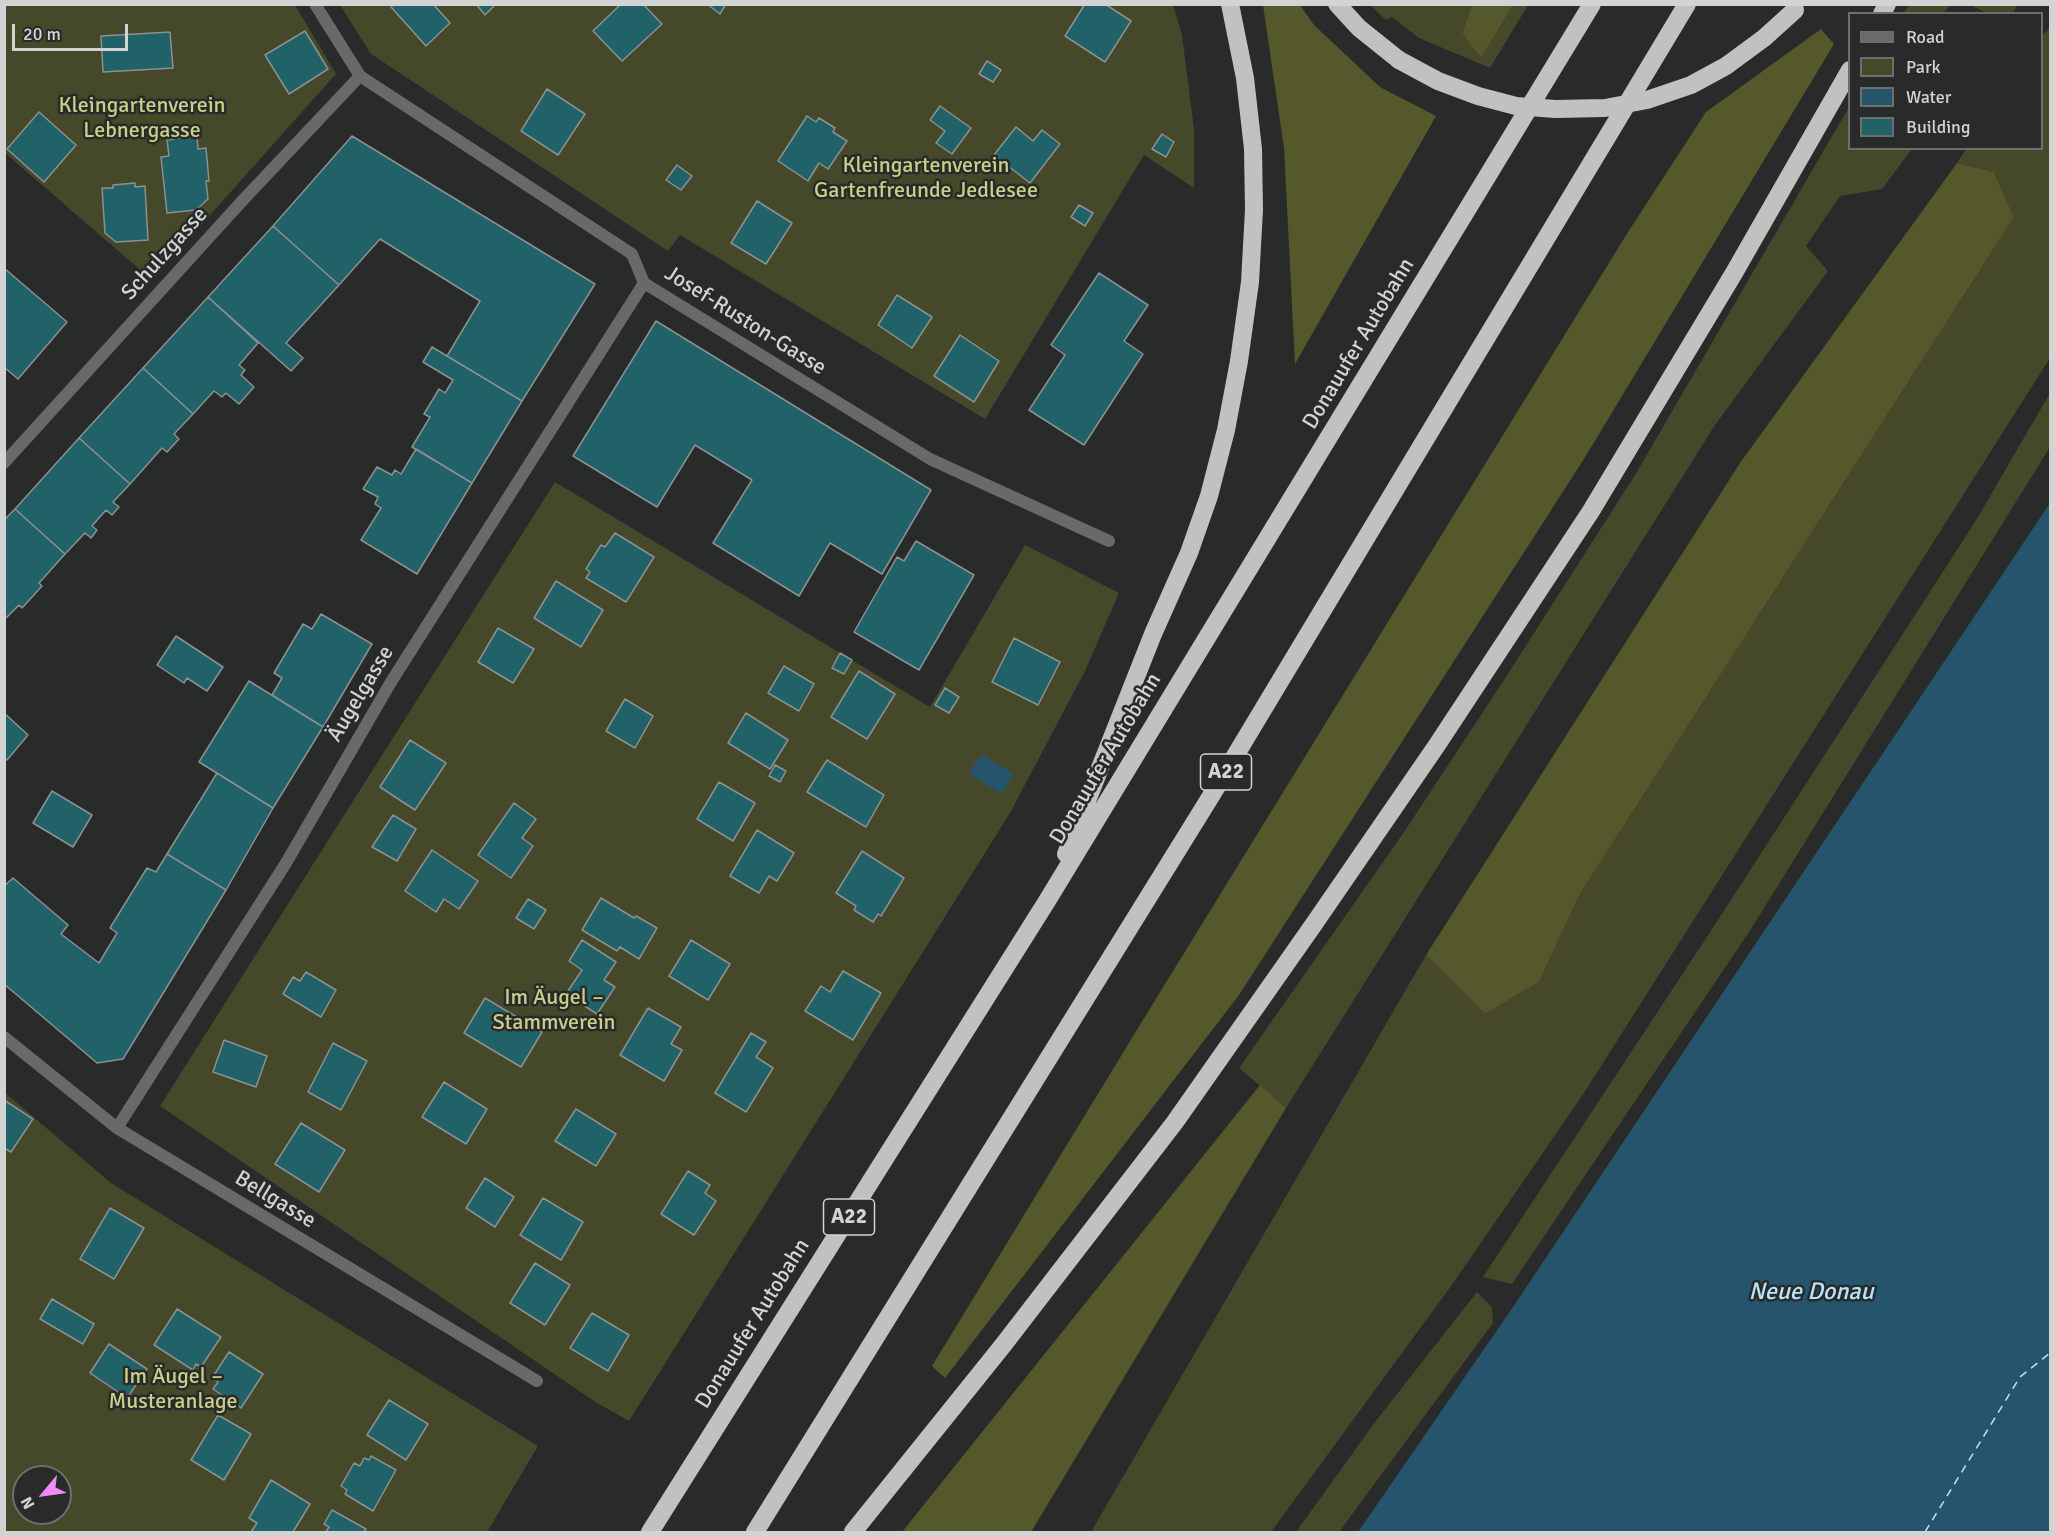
<!DOCTYPE html>
<html>
<head>
<meta charset="utf-8">
<style>
  body { margin:0 }
  #map { position:relative; width:2055px; height:1537px; overflow:hidden; background:#282b2a; font-family:Signika,sans-serif }
  canvas { display:block }
  .frame { position:absolute; inset:0; border:6px solid #d2d4d3; pointer-events:none }
  .legend { position:absolute; left:1848px; top:12px; width:195px; height:138px; box-sizing:border-box; background:#282b2a; border:2px solid #6c6f6e; margin:0; padding:8px 10px; list-style:none; font-size:18px; color:#d2d4d3 }
  .legend li { display:flex; align-items:center; gap:12px; height:30px }
  .legend b { width:30px; border:2px solid #6c6f6e }
  .north { position:absolute; left:12px; top:1465px; width:60px; height:60px; box-sizing:border-box; background:#282b2a; border:2px solid #6c6f6e; border-radius:50%; rotate:241deg; font-size:16px; font-weight:700; line-height:24px; text-align:center; color:#d2d4d3 }
  .north::after { content:''; display:block; margin:auto; width:21px; height:27px; background:#ee8cf9; clip-path:polygon(50% 0,100% 100%,50% 72%,0 100%) }
  .scale { position:absolute; left:12px; top:24px; width:116px; height:27px; box-sizing:border-box; border:3px solid #d2d4d3; border-top:0; padding-left:8px; font-size:18px; line-height:21px; white-space:nowrap; color:#d2d4d3; -webkit-text-stroke:4px #282b2a; paint-order:stroke }
</style>
</head>
<body>
<div id="map">
<canvas width="2055" height="1537"></canvas>
<div class="frame"></div>
<ul class="legend">
<li><b style="height:8px;background:#686a68"></b>Road</li>
<li><b style="height:16px;background:#454829"></b>Park</li>
<li><b style="height:16px;background:#25546c"></b>Water</li>
<li><b style="height:16px;background:#216268"></b>Building</li>
</ul>
<div class="north">N</div>
<div class="scale">20 m</div>
</div>
<script>
const c = document.querySelector('canvas').getContext('2d');
c.lineJoin = 'round';
function fill(path, color) { c.fillStyle = color; c.fill(path, 'evenodd'); }
const poly = rows => new Path2D(rows.map(r => 'M' + r).join(''));
function trace(path, color, width, dash) { c.strokeStyle = color; c.lineWidth = width; c.lineCap = dash ? 'butt' : 'round'; c.setLineDash(dash || []); c.stroke(path); }
function label(font, color, halo, rows, align = 'center') {
  c.font = font + ' Signika,sans-serif'; c.lineWidth = 5; c.setLineDash([]); c.textBaseline = 'middle'; c.strokeStyle = halo; c.fillStyle = color; for (const [text, x, y, turn = 0] of rows) {
    c.save(); c.translate(x, y); c.rotate((+turn || 0) * Math.PI / 180); c.textAlign = isNaN(turn) ? turn : align; if (halo) c.strokeText(text, 0, 0); c.fillText(text, 0, 0); c.restore();
  }
}
const green = poly([
  [5,5,295,5,336,74,152,280,5,153],
  [340,5,1173,5,1182,35,1194,129,1194,188,1144,155,985,419,680,235,668,251,371,54],
  [1370,5,1472,5,1462,33,1481,58,1513,5,1528,5,1490,68,1419,38,1392,17,1386,20],
  [1909,5,1909,4,1950,5,1944,13,1904,13],
  [1969,5,2018,5,2012,14,1988,13],
  [2050,28,2050,358,1584,1093,1454,1282,1271,1532,1091,1532,1426,955,1485,1014,1539,982,1580,894,2014,217,1994,172,1957,163,1966,149,2042,148,2042,36],
  [1849,107,1850,148,1912,149,1882,189,1840,196,1806,246,1828,271,1715,425,1286,1108,1239,1068,1404,832,1504,680,1635,475],
  [2050,393,2050,447,1751,929,1512,1284,1483,1277,1718,920,1975,522],
  [555,482,930,707,1025,545,1119,593,1085,671,1010,813,629,1421,597,1403,160,1106],
  [4,1092,111,1183,538,1446,487,1532,5,1532],
  [24,1477,60,1477,60,1513,24,1513],
  [1477,1292,1492,1307,1493,1323,1339,1532,1296,1532,1375,1422]
]);
const forest = poly([
  [1263,5,1300,5,1314,25,1380,87,1436,116,1295,364,1284,148],
  [1472,5,1513,5,1481,58,1462,33],
  [1821,29,1834,44,1584,459,1239,995,945,1378,932,1366,1157,997,1628,232,1706,112],
  [1957,163,1994,172,2014,217,1580,894,1539,982,1485,1014,1426,955,1740,463],
  [1260,1085,1286,1108,1031,1532,902,1532]
]);
const water = poly([
  [2050,503,2050,1532,1358,1532,1513,1307],
  [981,754,1013,774,1002,794,969,774]
]);
const ferry = poly([
  [1925,1532,2020,1377,2050,1353]
]);
const building = poly([
  [394,4,433,4,450,23,426,46,391,7,394,4],
  [476,4,496,4,485,15,476,4],
  [621,4,643,4,662,24,622,61,593,31,621,4],
  [707,4,726,4,720,14,707,4],
  [1085,4,1105,4,1131,21,1105,62,1065,36,1085,4],
  [305,31,328,69,289,94,265,55,305,31],
  [170,32,173,68,103,72,101,36,170,32],
  [987,61,1001,70,993,82,979,74,987,61],
  [547,89,585,114,558,155,521,131,547,89],
  [940,106,971,128,952,154,936,143,945,131,930,120,940,106],
  [39,112,76,145,44,182,7,149,39,112],
  [807,116,816,122,819,118,835,128,833,132,847,141,828,169,819,163,808,181,778,161,807,116],
  [1016,127,1033,141,1042,130,1060,144,1030,183,994,155,1016,127],
  [1162,134,1174,142,1166,157,1152,149,1162,134],
  [197,136,198,149,206,148,209,181,206,181,208,199,196,210,167,213,161,157,169,156,167,140,197,136],
  [352,136,595,284,522,401,447,356,480,301,380,239,339,285,273,226,352,136],
  [677,165,692,176,681,190,666,180,677,165],
  [135,183,135,187,145,186,148,240,116,242,105,233,102,188,113,188,113,185,135,183],
  [757,201,792,223,766,264,731,243,757,201],
  [1079,205,1093,213,1085,226,1071,217,1079,205],
  [273,226,339,285,286,343,303,358,291,371,208,297,273,226],
  [4,268,67,322,18,379,4,367,4,268],
  [1099,273,1148,305,1124,341,1143,354,1084,445,1029,410,1065,355,1051,345,1099,273],
  [897,295,932,317,912,348,878,325,897,295],
  [208,297,258,343,239,365,245,370,241,375,254,387,239,404,226,393,222,397,214,391,193,414,143,368,208,297],
  [656,321,931,490,882,574,830,543,799,596,713,543,752,480,695,445,657,507,573,456,656,321],
  [960,335,999,361,974,402,934,376,960,335],
  [432,347,522,401,472,483,412,447,430,417,424,414,439,389,445,393,453,380,423,362,432,347],
  [143,368,193,414,174,434,179,439,167,452,162,448,130,484,79,438,143,368],
  [79,438,130,484,113,502,119,507,112,515,106,510,92,526,97,530,91,538,85,533,65,554,15,509,79,438],
  [416,449,472,483,417,574,361,540,381,508,375,504,378,497,363,489,377,467,392,475,395,470,401,474,416,449],
  [15,509,65,554,39,583,42,586,22,608,19,605,4,620,4,520,15,509],
  [615,533,654,557,626,602,586,578,590,572,586,569,601,545,605,547,615,533],
  [916,541,974,575,919,670,854,632,897,557,904,561,916,541],
  [556,581,603,610,581,647,534,618,556,581],
  [321,614,372,644,323,727,272,695,282,678,274,673,303,624,312,629,321,614],
  [498,628,534,649,513,683,478,662,498,628],
  [176,636,223,667,207,691,187,678,184,683,157,665,176,636],
  [1014,638,1060,662,1038,705,992,682,1014,638],
  [840,653,852,660,844,674,832,668,840,653],
  [784,666,814,684,799,711,768,693,784,666],
  [859,671,895,694,867,739,831,717,859,671],
  [249,681,323,727,273,808,199,762,249,681],
  [945,688,959,697,949,713,935,705,945,688],
  [625,699,653,716,635,748,606,731,625,699],
  [4,713,28,735,7,760,4,758,4,713],
  [746,713,788,740,770,769,728,743,746,713],
  [410,740,446,763,415,810,380,787,410,740],
  [827,760,884,795,866,827,807,792,827,760],
  [775,765,786,771,780,782,769,776,775,765],
  [217,773,273,808,226,890,167,854,217,773],
  [719,782,755,803,733,841,697,819,719,782],
  [52,791,92,815,73,847,33,823,52,791],
  [514,803,536,819,522,838,533,846,511,878,478,855,514,803],
  [393,815,416,829,397,861,372,847,393,815],
  [757,830,794,853,777,881,769,876,759,893,730,876,757,830],
  [432,850,478,881,459,909,444,899,436,912,405,891,432,850],
  [862,851,904,878,881,916,878,914,873,922,854,910,856,906,836,893,862,851],
  [167,854,226,890,123,1059,97,1063,4,984,4,886,13,878,68,925,61,934,99,963,117,933,110,928,147,868,156,872,167,854],
  [601,898,634,918,636,916,657,928,639,959,620,947,617,951,582,930,601,898],
  [528,899,546,910,534,929,516,918,528,899],
  [582,940,616,962,604,980,615,987,597,1014,566,994,582,970,569,961,582,940],
  [691,940,730,964,708,1000,669,976,691,940],
  [843,971,881,993,853,1040,805,1011,821,986,830,992,843,971],
  [306,972,336,990,321,1017,283,994,293,977,300,981,306,972],
  [485,998,542,1032,521,1067,464,1033,485,998],
  [648,1008,681,1027,671,1044,682,1050,664,1081,620,1055,648,1008],
  [751,1033,766,1042,756,1057,773,1068,746,1112,715,1093,751,1033],
  [224,1040,267,1056,256,1087,213,1072,224,1040],
  [333,1043,367,1061,341,1110,308,1092,333,1043],
  [444,1082,487,1109,466,1144,422,1117,444,1082],
  [4,1100,33,1119,11,1152,4,1148,4,1100],
  [576,1109,616,1134,596,1166,555,1141,576,1109],
  [301,1123,345,1150,319,1192,275,1164,301,1123],
  [688,1171,710,1185,705,1193,716,1201,694,1235,661,1214,688,1171],
  [485,1178,514,1197,495,1227,466,1208,485,1178],
  [543,1198,583,1222,561,1260,520,1235,543,1198],
  [110,1208,144,1228,114,1279,80,1259,110,1208],
  [535,1263,570,1285,545,1325,510,1303,535,1263],
  [52,1299,94,1324,83,1344,40,1319,52,1299],
  [177,1309,221,1337,201,1367,196,1364,193,1370,154,1345,177,1309],
  [592,1313,629,1335,608,1371,570,1348,592,1313],
  [109,1344,147,1369,127,1398,90,1373,109,1344],
  [229,1352,263,1374,241,1408,213,1389,218,1382,212,1378,229,1352],
  [389,1400,428,1424,406,1460,367,1435,389,1400],
  [218,1415,251,1434,224,1480,191,1460,218,1415],
  [371,1456,396,1470,373,1511,345,1494,347,1490,341,1486,354,1463,360,1466,364,1458,369,1460,371,1456],
  [271,1480,310,1504,293,1532,251,1532,257,1523,249,1518,271,1480],
  [332,1510,366,1529,364,1532,326,1532,329,1527,324,1524,332,1510]
]);
const minor = poly([
  [315,4,360,76,632,254,644,283,930,459,1109,541],
  [4,463,243,200,360,76],
  [4,1037,117,1128,537,1381],
  [117,1128,286,863,391,682,644,283]
]);
const motorway = poly([
  [1337,4,1359,28,1399,60],
  [1882,14,1887,4],
  [1066,854,1153,634,1189,553,1209,496,1226,430,1239,361,1250,282,1254,210,1253,149,1245,78,1230,4],
  [650,1532,1047,901,1592,4],
  [755,1532,1211,796,1687,4],
  [853,1532,1004,1344,1175,1122,1314,924,1437,745,1591,511,1734,273,1850,70]
]);
const motorwayBridge = poly([
  [1399,60,1438,81,1478,96,1516,106,1555,109,1605,108,1647,100,1691,85,1726,66,1764,38,1795,10]
]);
const shields = [
  [1226,772,51],
  [849,1217,51]
];
const shieldNames = [
  ["A22",1226,772],
  ["A22",849,1217]
];
const parkNames = [
  ["Kleingartenverein",142,106],
  ["Lebnergasse",142,131],
  ["Kleingartenverein",926,166],
  ["Gartenfreunde Jedlesee",926,191],
  ["Im Äugel –",554,998],
  ["Stammverein",554,1023],
  ["Im Äugel –",173,1377],
  ["Musteranlage",173,1402]
];
const streetNames = [
  ["Schulzgasse",165,254,-48],
  ["Josef-Ruston-Gasse",745,321,32],
  ["Donauufer Autobahn",1359,344,-59],
  ["Äugelgasse",361,694,-59],
  ["Donauufer Autobahn",1106,759,-59],
  ["Bellgasse",275,1200,31],
  ["Donauufer Autobahn",753,1324,-58]
];
const waterNames = [
  ["Neue Donau",1811,1293]
];
fill(green, '#454829');
fill(forest, '#54582b');
fill(water, '#25546c');
trace(ferry, '#b7e3fc', 1.5, [8, 6]);
fill(building, '#216268');
trace(building, '#8c9091', 1.5);
trace(minor, '#686a68', 12);
trace(motorway, '#bfc2bf', 18);
trace(motorwayBridge, '#bfc2bf', 18);
for (const [x, y, w] of shields) { const box = new Path2D(); box.roundRect(x - w / 2, y - 18, w, 36, 4.5); c.fillStyle = '#282b2a'; c.fill(box); trace(box, '#d2d4d3', 1.5); }
label('bold 21px', '#d2d4d3', null, shieldNames);
label('22px', '#c8cf86', '#282b2a', parkNames);
label('22px', '#d2d4d3', '#282b2a', streetNames);
label('italic 24px', '#b7e3fc', '#282b2a', waterNames);
</script>
</body>
</html>
